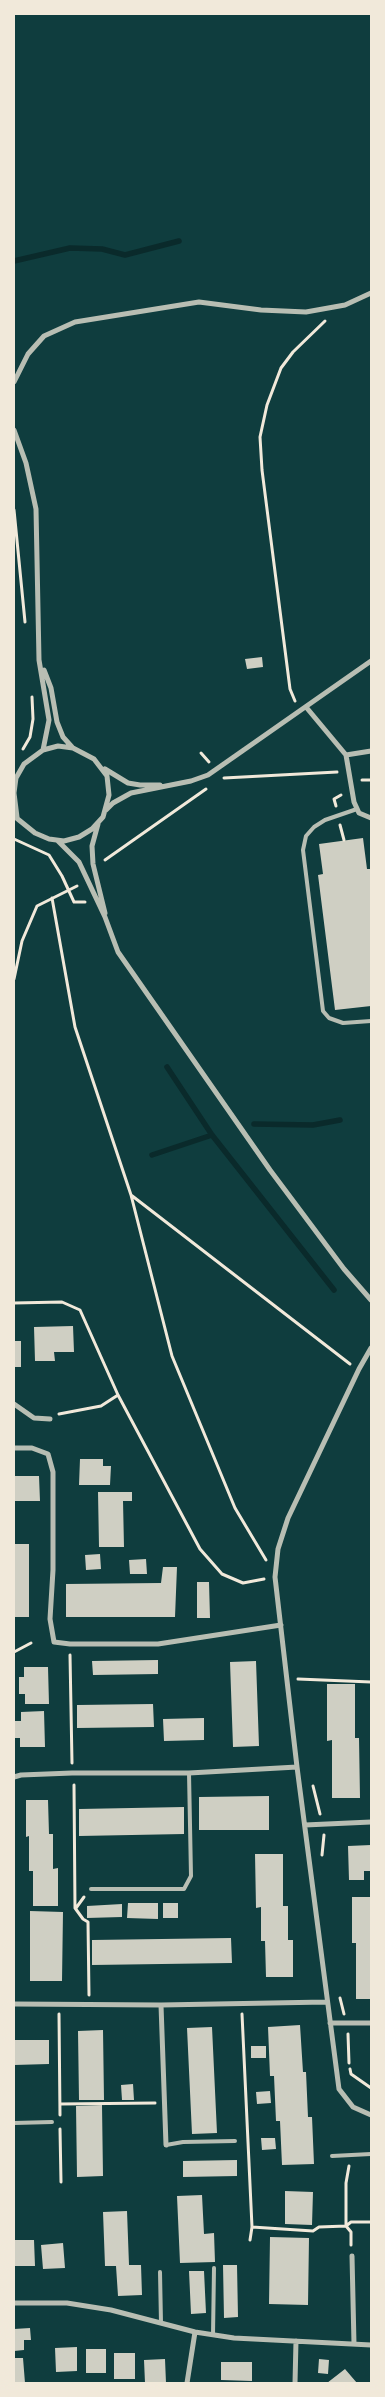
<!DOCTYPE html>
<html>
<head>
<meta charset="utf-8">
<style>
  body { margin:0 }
  #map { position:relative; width:385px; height:2397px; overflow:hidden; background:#0f3d3e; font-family:"Roboto Serif",serif }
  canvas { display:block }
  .frame { position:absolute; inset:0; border:15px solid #f1e9da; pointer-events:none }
</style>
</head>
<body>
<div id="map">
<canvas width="385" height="2397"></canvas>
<div class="frame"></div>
</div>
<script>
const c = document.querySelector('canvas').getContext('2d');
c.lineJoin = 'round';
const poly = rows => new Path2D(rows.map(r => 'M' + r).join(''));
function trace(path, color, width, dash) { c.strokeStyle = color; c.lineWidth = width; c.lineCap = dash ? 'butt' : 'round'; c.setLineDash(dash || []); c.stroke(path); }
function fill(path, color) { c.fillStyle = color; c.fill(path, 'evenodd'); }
const stream = poly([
  [14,261,70,248,102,249,125,255,179,241],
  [167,1067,212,1135,334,1290],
  [254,1124,313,1125,340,1120],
  [152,1155,212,1135]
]);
const building = poly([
  [262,657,263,667,247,669,245,659],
  [363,838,367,869,371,869,371,1006,335,1010,318,875,323,874,319,844],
  [73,1326,74,1352,54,1352,55,1361,35,1361,34,1327],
  [14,1341,21,1341,21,1367,14,1367],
  [80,1459,103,1459,103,1466,111,1466,110,1485,79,1485],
  [14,1476,39,1476,40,1501,14,1501],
  [98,1492,132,1492,132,1501,123,1501,124,1547,99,1547],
  [14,1544,29,1544,29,1617,14,1617],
  [100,1554,101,1569,86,1570,85,1555],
  [146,1559,147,1574,130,1574,129,1560],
  [163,1567,177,1567,175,1617,66,1617,66,1584,161,1583],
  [197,1582,209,1582,210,1618,197,1618],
  [158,1660,158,1674,93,1675,92,1661],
  [256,1661,259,1746,233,1747,230,1662],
  [24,1667,48,1667,49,1704,25,1704,25,1694,19,1694,19,1677,24,1677],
  [327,1684,355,1684,355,1738,359,1738,360,1798,332,1798,332,1740,327,1741],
  [153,1704,154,1727,77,1728,77,1705],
  [44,1711,45,1747,20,1747,20,1738,14,1738,14,1721,21,1721,21,1712],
  [204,1718,204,1740,164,1741,163,1719],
  [269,1796,269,1830,199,1830,199,1797],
  [26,1800,48,1800,49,1834,53,1834,53,1869,58,1868,58,1906,33,1906,33,1871,29,1871,29,1836,26,1837],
  [184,1807,184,1834,79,1836,79,1809],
  [371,1845,371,1871,364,1871,364,1880,349,1880,348,1846],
  [255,1854,283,1854,283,1906,288,1906,288,1940,293,1940,293,1977,266,1977,265,1941,261,1941,261,1907,256,1908],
  [352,1897,371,1897,371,1999,356,1999,356,1943,352,1943],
  [128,1903,158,1903,158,1919,127,1918],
  [163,1903,178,1903,178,1918,163,1918],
  [122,1904,122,1917,87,1918,87,1906],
  [30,1911,63,1912,62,1981,30,1981],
  [231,1938,232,1963,92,1965,92,1940],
  [300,2025,303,2072,306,2072,308,2117,312,2117,314,2164,282,2165,280,2121,276,2121,274,2076,270,2076,268,2027],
  [212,2027,217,2133,192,2134,187,2028],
  [103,2030,104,2100,79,2100,78,2031],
  [14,2040,49,2040,49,2064,14,2065],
  [251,2046,266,2046,266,2058,251,2058],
  [133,2084,134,2100,122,2100,121,2085],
  [270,2091,271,2103,257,2104,256,2092],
  [102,2105,103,2176,77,2177,76,2106],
  [261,2138,275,2138,276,2149,262,2150],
  [237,2160,237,2176,183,2177,183,2161],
  [285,2191,313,2192,312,2225,285,2224],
  [202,2195,204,2234,214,2233,215,2262,180,2263,177,2196],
  [127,2211,129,2265,141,2265,142,2295,118,2296,116,2266,105,2266,103,2212],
  [270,2237,309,2238,308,2305,269,2304],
  [14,2240,34,2240,35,2266,14,2266],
  [63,2243,65,2268,43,2269,41,2245],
  [223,2265,237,2265,238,2317,224,2318],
  [189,2271,204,2271,206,2313,191,2314],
  [30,2328,31,2340,24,2340,24,2350,14,2351,14,2329],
  [77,2347,77,2371,56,2372,55,2348],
  [86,2349,106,2349,106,2373,86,2373],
  [114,2353,135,2353,135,2379,114,2379],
  [14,2358,23,2358,25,2383,14,2383],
  [165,2359,166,2383,145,2383,144,2360],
  [319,2359,329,2360,328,2374,318,2373],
  [221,2362,252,2362,252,2381,221,2380],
  [345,2369,357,2383,327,2383]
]);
const path = poly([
  [14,510,25,622],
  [295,701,290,689,262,470,260,437,267,405,281,368,293,352,325,321],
  [23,749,30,737,33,719,32,697],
  [201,753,209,762],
  [224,778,337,772],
  [362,780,371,780],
  [336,806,334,799,341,795],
  [340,825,344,840],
  [14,839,49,855,62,876,74,902,85,902],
  [105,860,206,789],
  [52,898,75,1027,131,1195,172,1356,235,1508,266,1560],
  [14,979,22,941,37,906,77,886],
  [131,1195,350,1364],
  [14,1303,62,1302,80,1310,118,1395,200,1549,222,1574,243,1583,264,1579],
  [59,1414,101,1406,118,1395],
  [14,1652,31,1643],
  [70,1655,72,1763],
  [298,1679,371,1682],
  [74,1785,75,1908,83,1919,88,1922,89,1995],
  [313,1786,320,1814],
  [322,1855,324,1835],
  [76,1908,84,1897],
  [340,1998,344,2014],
  [59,2014,60,2115],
  [242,2014,252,2227,313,2231,319,2227,346,2226,351,2222,371,2222],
  [348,2034,349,2063],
  [350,2069,351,2074,371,2088],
  [60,2104,155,2103],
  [60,2129,61,2182],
  [349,2166,346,2183,346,2226,351,2232,351,2245],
  [250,2240,252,2227]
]);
const service = poly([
  [357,809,325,820,314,827,306,836,303,850,323,1011,329,1018,343,1023,371,1021],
  [91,1889,184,1889,191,1876,189,1773],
  [14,2123,52,2122],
  [166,2145,183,2142,235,2141],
  [332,2156,371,2154],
  [160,2272,161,2323],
  [213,2335,214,2268]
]);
const minor = poly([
  [14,382,28,354,44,336,75,322,199,302,261,310,306,312,345,305,371,293],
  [14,430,26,463,36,509,39,660,49,720,43,750],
  [44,670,51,688,57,722,63,737,72,747],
  [306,707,346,755,354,802,359,813,371,818],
  [346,755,371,751],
  [105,769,128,783,140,785,160,785],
  [106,810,113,803,131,793,191,781,208,775,371,661],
  [14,816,35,833,49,839,64,841,79,837,92,829,103,817,109,795,107,776,94,759,73,748,58,746,43,750,24,764,16,778,14,793,17,817],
  [98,824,92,846,93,864,105,913],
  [58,841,79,862,105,917,118,952,270,1170,344,1269,371,1300],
  [371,1348,359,1369,288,1518,278,1549,275,1577,297,1767,339,2089,353,2107,371,2115],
  [14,1404,34,1418,50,1419],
  [14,1448,32,1448,48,1454,53,1472,53,1570,50,1619,54,1642,70,1644,158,1644,281,1625],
  [14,1777,21,1775,72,1773,189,1773,297,1767],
  [305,1825,371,1822],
  [14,2004,161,2005,326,2002],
  [161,2005,166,2145],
  [330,2023,371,2023],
  [352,2256,354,2344],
  [14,2303,67,2303,111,2310,195,2332,234,2338,371,2345],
  [187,2383,195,2332],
  [295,2383,296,2341]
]);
trace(stream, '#0a2a2b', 5.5);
fill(building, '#cfcfc3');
trace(path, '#f1e9da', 3);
trace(service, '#b8beb3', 4);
trace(minor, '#b8beb3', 5);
</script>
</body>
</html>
